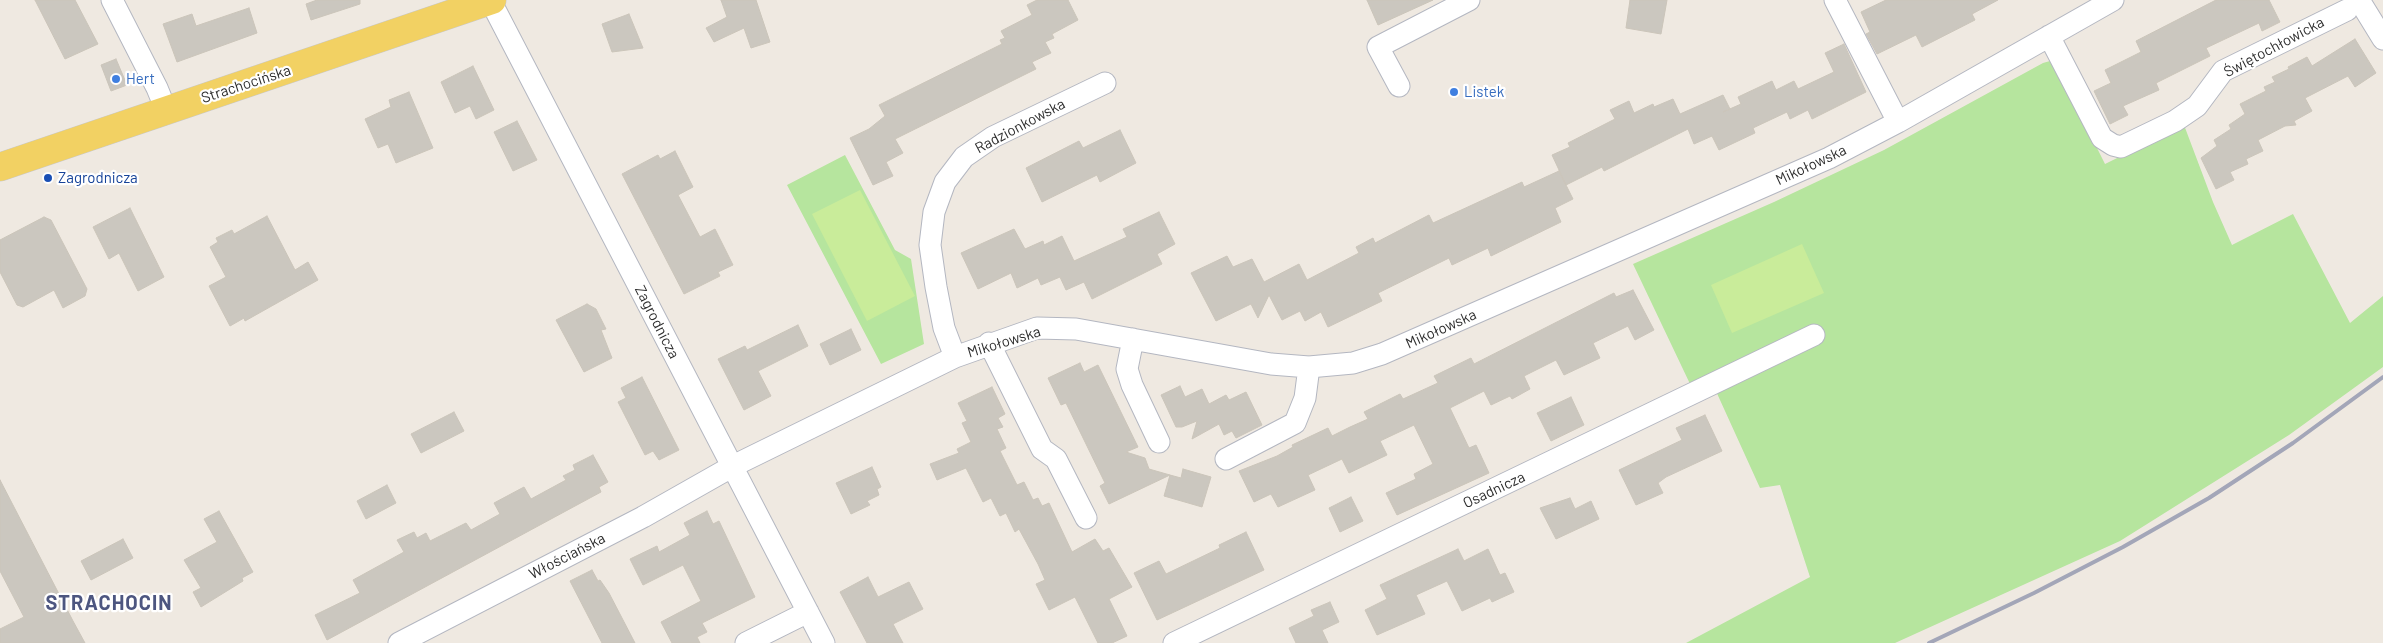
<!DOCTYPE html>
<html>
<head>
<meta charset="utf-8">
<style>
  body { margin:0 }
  canvas { display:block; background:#efe9e1 }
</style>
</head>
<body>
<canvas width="2383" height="643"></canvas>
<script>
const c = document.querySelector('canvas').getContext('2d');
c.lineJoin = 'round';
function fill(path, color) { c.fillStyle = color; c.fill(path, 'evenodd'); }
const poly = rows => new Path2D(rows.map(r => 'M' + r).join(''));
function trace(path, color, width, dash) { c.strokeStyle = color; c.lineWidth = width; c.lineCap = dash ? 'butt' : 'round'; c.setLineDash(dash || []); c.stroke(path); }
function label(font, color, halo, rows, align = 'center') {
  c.font = font + ' Barlow,sans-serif'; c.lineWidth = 4.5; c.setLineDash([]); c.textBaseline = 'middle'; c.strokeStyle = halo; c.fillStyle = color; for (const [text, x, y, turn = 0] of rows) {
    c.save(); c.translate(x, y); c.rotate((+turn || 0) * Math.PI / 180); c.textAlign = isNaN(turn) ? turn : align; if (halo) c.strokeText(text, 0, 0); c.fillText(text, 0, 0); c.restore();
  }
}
const green = poly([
  [2050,61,2057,68,2105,164,2184,125,2213,202,2232,245,2293,214,2350,323,2383,296,2383,367,2289,435,2120,541,1895,643,1686,643,1810,577,1780,485,1760,488,1710,378,1691,386,1633,264,1774,202,1884,150,2043,63],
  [845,155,895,250,911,259,924,344,881,364,787,185]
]);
const pitch = poly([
  [860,190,915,296,867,321,812,214],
  [1802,244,1824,293,1732,333,1711,285]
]);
const building = poly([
  [35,0,75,0,98,44,65,59,35,0],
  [317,0,360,0,360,4,311,20,306,4,317,0],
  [721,0,756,0,770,42,751,48,744,28,714,42,706,28,727,17,721,0],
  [1037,0,1068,0,1078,20,1052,34,1054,38,1045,42,1051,53,1032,62,1036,69,895,139,903,153,886,162,893,176,873,185,850,138,869,129,885,116,879,105,1002,44,1000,40,1005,38,1001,31,1032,15,1027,5,1037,0],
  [1367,0,1433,0,1378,25,1367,0],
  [1630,0,1667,0,1661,34,1626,28,1630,0],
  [1886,0,1998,0,1972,14,1975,20,1922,47,1916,35,1877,54,1866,34,1870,32,1861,12,1886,0],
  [2216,0,2269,0,2280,22,2262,31,2259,23,2206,48,2210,56,2156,83,2159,90,2123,106,2128,115,2110,124,2094,91,2111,83,2105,70,2141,52,2136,41,2216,0],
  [249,8,257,33,177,62,163,24,192,14,196,26,249,8],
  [629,14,643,48,612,52,602,24,629,14],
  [2355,39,2376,73,2355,87,2348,76,2305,98,2312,111,2294,121,2296,125,2285,126,2258,140,2263,151,2246,159,2248,164,2230,172,2234,180,2216,189,2201,158,2217,146,2214,140,2231,129,2229,125,2245,114,2240,104,2266,91,2264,87,2275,82,2272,77,2289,69,2288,67,2307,57,2312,66,2355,39],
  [1844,44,1866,92,1812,119,1808,110,1790,119,1787,112,1753,128,1755,133,1719,150,1712,136,1694,144,1688,129,1604,171,1602,167,1566,185,1552,155,1570,147,1568,143,1615,119,1610,110,1629,101,1634,113,1653,104,1654,107,1673,99,1680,114,1723,95,1730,109,1723,112,1741,104,1738,97,1772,81,1776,90,1794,81,1798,89,1834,72,1825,53,1844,44],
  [116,59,127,85,111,91,101,65,116,59],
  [473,66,494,110,476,119,470,106,455,113,441,82,473,66],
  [409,92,433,148,396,163,388,144,378,148,365,119,391,107,389,100,409,92],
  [517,121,537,160,513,171,494,132,517,121],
  [1120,130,1136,163,1100,182,1097,175,1042,202,1026,168,1079,141,1083,148,1120,130],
  [675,151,693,187,678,195,700,237,715,229,733,265,718,272,720,276,684,294,622,174,658,155,660,159,675,151],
  [1559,171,1573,199,1555,208,1561,222,1491,256,1488,248,1452,265,1449,258,1378,293,1382,301,1328,327,1321,312,1305,321,1300,311,1282,320,1269,295,1258,318,1251,304,1216,321,1191,273,1227,256,1233,267,1252,259,1264,282,1299,264,1307,280,1359,253,1356,247,1373,238,1375,243,1429,215,1433,223,1522,182,1524,187,1559,171],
  [130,208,164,277,138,291,119,253,109,259,93,227,130,208],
  [1159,212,1175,244,1157,254,1162,264,1092,299,1084,282,1066,290,1060,277,1041,285,1038,278,1017,288,1011,273,978,289,961,253,1014,229,1025,249,1043,241,1044,245,1062,236,1074,261,1127,237,1123,229,1159,212],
  [267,216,295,270,308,262,318,280,245,321,244,318,230,326,209,286,226,277,210,247,218,242,216,238,232,230,234,234,267,216],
  [44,217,51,220,87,289,85,296,63,308,54,290,23,307,17,305,0,272,0,240,44,217],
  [1633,290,1654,330,1635,340,1628,326,1593,343,1600,358,1564,375,1556,360,1524,376,1530,389,1512,399,1510,396,1491,405,1484,391,1450,408,1469,448,1476,445,1489,473,1397,515,1386,493,1416,479,1414,474,1433,464,1414,425,1380,441,1387,455,1349,473,1342,459,1308,475,1315,490,1278,507,1271,494,1254,502,1239,471,1277,456,1293,447,1292,445,1328,428,1332,436,1350,427,1368,419,1364,412,1400,394,1403,399,1438,383,1434,376,1471,358,1474,364,1614,293,1616,297,1633,290],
  [587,304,596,309,606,329,601,330,612,358,584,372,556,320,587,304],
  [798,325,808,346,758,371,771,396,744,410,718,359,745,346,747,350,798,325],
  [851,329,861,350,830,365,820,344,851,329],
  [1080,363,1084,372,1098,365,1138,447,1126,452,1145,458,1149,469,1170,475,1109,504,1100,486,1105,483,1066,403,1061,405,1048,378,1080,363],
  [642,377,679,450,659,460,653,451,645,455,618,402,626,398,621,388,642,377],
  [1180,386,1185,397,1202,389,1209,404,1226,395,1229,400,1246,392,1262,425,1236,438,1232,431,1224,435,1219,424,1192,439,1197,421,1182,427,1176,427,1161,395,1180,386],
  [992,387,1005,414,998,418,1003,427,997,429,1006,448,1000,451,1017,485,1024,482,1033,500,1038,498,1042,506,1049,503,1072,552,1095,539,1103,551,1109,548,1132,587,1109,599,1127,636,1112,643,1098,643,1075,597,1049,610,1036,584,1045,580,1038,564,1019,529,1015,532,1006,513,1000,516,991,498,983,502,966,468,937,480,930,464,959,453,957,449,971,442,962,423,967,421,958,403,992,387],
  [1571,397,1584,425,1551,441,1537,413,1571,397],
  [454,412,464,431,421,453,411,434,454,412],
  [1705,415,1722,451,1666,477,1658,483,1663,493,1636,505,1619,470,1682,440,1676,428,1705,415],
  [593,455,608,482,599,487,601,492,327,640,315,615,360,593,353,580,404,552,397,540,414,532,417,538,426,533,430,541,466,523,471,530,500,514,494,503,524,487,531,499,566,480,563,476,575,470,573,465,593,455],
  [872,467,881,487,877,489,879,495,867,501,870,505,851,514,836,483,872,467],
  [1183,469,1211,477,1202,507,1164,496,1170,475,1181,478,1183,469],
  [0,480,73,621,85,643,0,643,0,629,24,617,0,571,0,480],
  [387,485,396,503,366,519,357,501,387,485],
  [1351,497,1363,521,1340,532,1329,508,1351,497],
  [1570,498,1575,509,1591,501,1599,519,1556,539,1540,508,1570,498],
  [219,511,253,572,242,578,243,581,201,607,193,592,201,588,184,560,217,542,204,519,219,511],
  [707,511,713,524,719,521,755,597,702,623,707,632,697,637,700,643,672,643,661,622,701,601,683,565,643,585,630,559,657,546,659,552,690,535,684,523,707,511],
  [1246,532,1264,570,1157,620,1134,573,1159,561,1166,574,1220,548,1219,545,1246,532],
  [123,539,133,558,91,580,81,561,123,539],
  [1458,549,1464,561,1488,549,1500,575,1505,573,1514,592,1492,602,1490,598,1462,611,1447,581,1416,595,1425,614,1377,635,1365,610,1387,599,1380,585,1458,549],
  [592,570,598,581,600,580,609,593,635,643,602,643,570,581,592,570],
  [868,577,878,597,909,582,923,609,893,624,903,643,867,643,840,592,868,577],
  [1330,602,1339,622,1322,630,1328,643,1296,643,1289,628,1314,616,1311,610,1330,602]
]);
const minor = poly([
  [112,0,157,88,166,110],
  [490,0,824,643],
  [1835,0,1898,122],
  [2359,0,2383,39],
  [2049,36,2102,138,2113,145,2121,147,2175,121,2197,106,2223,71,2347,10],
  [1399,86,1378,47,1469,0],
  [1133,339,1127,369,1132,385,1159,442],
  [989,343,1042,449,1056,459,1086,518],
  [955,357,944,328,936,287,930,245,934,212,945,182,964,157,993,137,1105,83],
  [1226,459,1295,423,1305,398,1309,367],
  [399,643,643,517,733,466,955,357,1037,328,1076,329,1271,364,1309,367,1353,363,1382,354,1829,158,1898,122,2113,0],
  [746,643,808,612],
  [1174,643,1814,335]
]);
const major = poly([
  [0,167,492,0]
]);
const rail = poly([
  [1929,643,2034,593,2123,547,2209,498,2293,443,2383,377]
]);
const markers = [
  [116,79,5,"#3f7fe0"],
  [1454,92,5,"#3f7fe0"],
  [48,178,5,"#1a4fb4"]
];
const streetNames = [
  ["Świętochłowicka",2274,47,-28],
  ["Strachocińska",246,84,-18],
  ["Radzionkowska",1020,126,-28],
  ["Mikołowska",1811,165,-25],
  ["Zagrodnicza",657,322,63],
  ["Mikołowska",1441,329,-24],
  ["Mikołowska",1004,342,-17],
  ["Osadnicza",1494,490,-25],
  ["Włościańska",567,556,-27]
];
const shopNames = [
  ["Hert",126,79],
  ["Listek",1464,92]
];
const transitNames = [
  ["Zagrodnicza",58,178]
];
const districtNames = [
  ["STRACHOCIN",109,603]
];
fill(green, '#b6e59e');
fill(pitch, '#c9ec9a');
fill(building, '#cbc7bf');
trace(building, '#cbc5ba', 1);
trace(minor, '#b4b7c1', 23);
trace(major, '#c9c9c9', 29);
trace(minor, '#fff', 21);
trace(major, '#f2d163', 28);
trace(rail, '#a3a6b8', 4);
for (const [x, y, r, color] of markers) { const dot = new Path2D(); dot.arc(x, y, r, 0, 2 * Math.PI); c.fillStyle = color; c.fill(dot); trace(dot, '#fff', 2); }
label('15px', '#2e2e2e', '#fff', streetNames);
label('15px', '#366cbe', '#fff', shopNames, 'left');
label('15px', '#164399', '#fff', transitNames, 'left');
c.letterSpacing = '1px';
label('bold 20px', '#4d5680', '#fff', districtNames);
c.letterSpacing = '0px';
</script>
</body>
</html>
